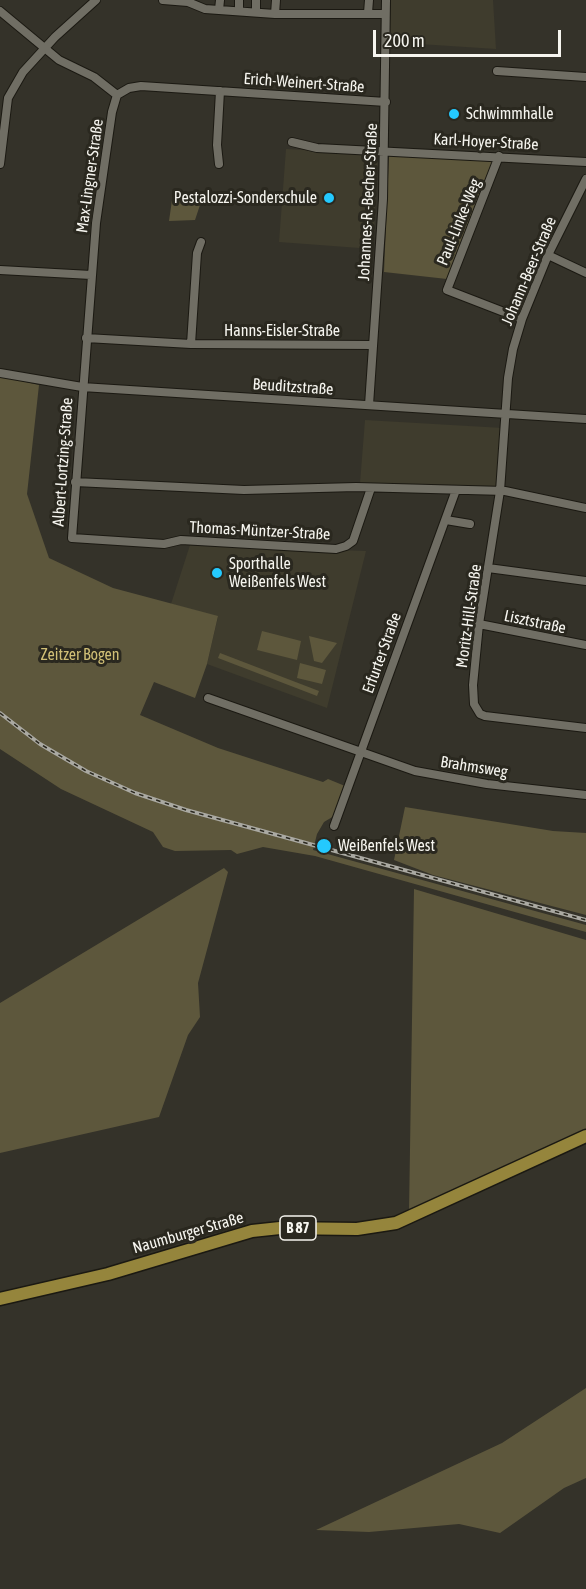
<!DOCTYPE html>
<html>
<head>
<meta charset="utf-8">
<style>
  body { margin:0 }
  #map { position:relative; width:586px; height:1589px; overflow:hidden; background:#343229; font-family:"Asap Condensed",sans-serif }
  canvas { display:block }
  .scale { position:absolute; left:373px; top:30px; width:188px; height:27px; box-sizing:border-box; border:3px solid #f6f5ef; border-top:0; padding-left:8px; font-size:18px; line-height:21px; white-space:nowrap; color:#f6f5ef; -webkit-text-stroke:4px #2a281f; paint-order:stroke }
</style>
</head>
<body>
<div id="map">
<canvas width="586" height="1589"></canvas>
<div class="scale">200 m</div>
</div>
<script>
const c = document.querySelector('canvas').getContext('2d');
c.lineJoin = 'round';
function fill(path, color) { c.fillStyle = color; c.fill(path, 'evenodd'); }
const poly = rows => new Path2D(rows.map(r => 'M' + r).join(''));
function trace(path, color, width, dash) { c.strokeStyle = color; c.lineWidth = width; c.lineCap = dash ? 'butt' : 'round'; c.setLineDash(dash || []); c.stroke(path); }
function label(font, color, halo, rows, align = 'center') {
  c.font = font + ' "Asap Condensed",sans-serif'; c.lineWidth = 6; c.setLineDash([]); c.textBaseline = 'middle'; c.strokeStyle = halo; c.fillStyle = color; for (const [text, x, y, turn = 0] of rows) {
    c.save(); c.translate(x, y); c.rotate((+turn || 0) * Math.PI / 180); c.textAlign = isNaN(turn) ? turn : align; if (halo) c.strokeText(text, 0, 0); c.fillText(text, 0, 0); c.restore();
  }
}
const built = poly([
  [391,0,493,0,496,49,389,42],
  [286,149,378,154,373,249,279,242],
  [365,420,503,428,499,480,496,486,490,488,360,483],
  [190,545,366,551,327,708,207,664,218,617,171,604]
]);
const green = poly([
  [389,155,497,161,447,279,384,272],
  [173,193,203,196,195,220,169,221],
  [0,376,39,385,27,494,49,558,113,588,218,616,207,664,195,698,154,682,140,715,218,748,323,782,328,779,345,786,334,816,324,822,317,834,313,850,586,925,586,932,315,856,263,847,237,854,231,850,175,851,163,847,153,832,61,789,0,749],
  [262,631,301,641,297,660,257,650],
  [309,636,337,643,322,663,314,661],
  [220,653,319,691,317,696,218,658],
  [300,663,326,670,322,684,297,678],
  [405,807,553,831,586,833,586,915,433,875,394,860],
  [224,868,228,872,198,983,200,1017,188,1035,159,1117,0,1153,0,1003],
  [414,889,586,940,586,1133,409,1214],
  [586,1388,586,1478,564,1488,500,1533,459,1524,369,1532,316,1530,502,1443]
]);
const minor = poly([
  [163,0,188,2,205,9,275,14,384,14],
  [219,10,220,0],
  [0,11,59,60,94,77,117,95],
  [239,11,239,0],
  [256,12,256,0],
  [368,13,369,0],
  [275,14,276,0],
  [497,71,586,77],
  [292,142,317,148,586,162],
  [499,156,447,290,522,319],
  [0,164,8,98,23,72,55,37,96,0],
  [219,164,217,145,220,91],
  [586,179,548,255,522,319,513,349,508,378,500,491,479,624,473,685,474,704,480,714,485,716,586,728],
  [548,255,586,273],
  [0,270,91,275],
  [86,338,191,344,373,345],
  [191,344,197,253,201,242],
  [0,373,82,387,586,419],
  [369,405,383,199,386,0],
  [75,482,244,490,356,487,505,491,586,508],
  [371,488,353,541,346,546,336,549,181,540,164,544,72,538,96,223,112,112,117,95,129,88,141,86,386,102],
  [446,520,470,524],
  [488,568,586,581],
  [479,624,586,645],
  [208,698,415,771,487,784,586,795],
  [334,826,456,490]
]);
const primary = poly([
  [0,1299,108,1274,252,1231,280,1228,357,1229,396,1223,586,1136]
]);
const rail = poly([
  [0,713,40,744,86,771,135,793,186,810,586,920]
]);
const markers = [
  [454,114,6,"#24c9fe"],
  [329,198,6,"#24c9fe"],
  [217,573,6,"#24c9fe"],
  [324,846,8,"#24c9fe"]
];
const shields = [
  [298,1228,36]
];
const shieldNames = [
  ["B 87",298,1228]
];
const streetNames = [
  ["Erich-Weinert-Straße",304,83,4],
  ["Karl-Hoyer-Straße",486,142,3],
  ["Max-Lingner-Straße",90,176,-82],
  ["Johannes-R.-Becher-Straße",368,202,-87],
  ["Paul-Linke-Weg",459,222,-68],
  ["Johann-Beer-Straße",529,271,-67],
  ["Hanns-Eisler-Straße",282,331],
  ["Beuditzstraße",293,387,4],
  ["Albert-Lortzing-Straße",63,462,-86],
  ["Thomas-Müntzer-Straße",260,531,3],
  ["Moritz-Hill-Straße",469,616,-82],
  ["Lisztstraße",535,622,12],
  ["Erfurter Straße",382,653,-70],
  ["Brahmsweg",474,767,9],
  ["Naumburger Straße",188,1233,-16]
];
const poiNames = [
  ["Schwimmhalle",466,114],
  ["Pestalozzi-Sonderschule",317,198,"right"],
  ["Sporthalle",229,564],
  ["Weißenfels West",229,582],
  ["Weißenfels West",338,846]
];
const parkNames = [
  ["Zeitzer Bogen",80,655]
];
fill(built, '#3f3c2d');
fill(green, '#5d573c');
trace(minor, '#1b1912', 10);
trace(primary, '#1b1912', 15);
trace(minor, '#706e64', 8);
trace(primary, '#95853c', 12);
trace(rail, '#aaa9a2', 4);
trace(rail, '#2a281f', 1.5, [4.5]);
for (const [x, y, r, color] of markers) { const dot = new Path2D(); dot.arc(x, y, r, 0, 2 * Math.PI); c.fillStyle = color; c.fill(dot); trace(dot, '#2a281f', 2); }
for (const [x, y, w] of shields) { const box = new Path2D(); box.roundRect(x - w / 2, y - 12, w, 24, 4.5); c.fillStyle = '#2a281f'; c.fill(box); trace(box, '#f6f5ef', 1.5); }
label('bold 15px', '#f6f5ef', null, shieldNames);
label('16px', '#f6f5ef', '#2a281f', streetNames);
label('16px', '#f6f5ef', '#2a281f', poiNames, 'left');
label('16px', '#d0bf76', '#2a281f', parkNames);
</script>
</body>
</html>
